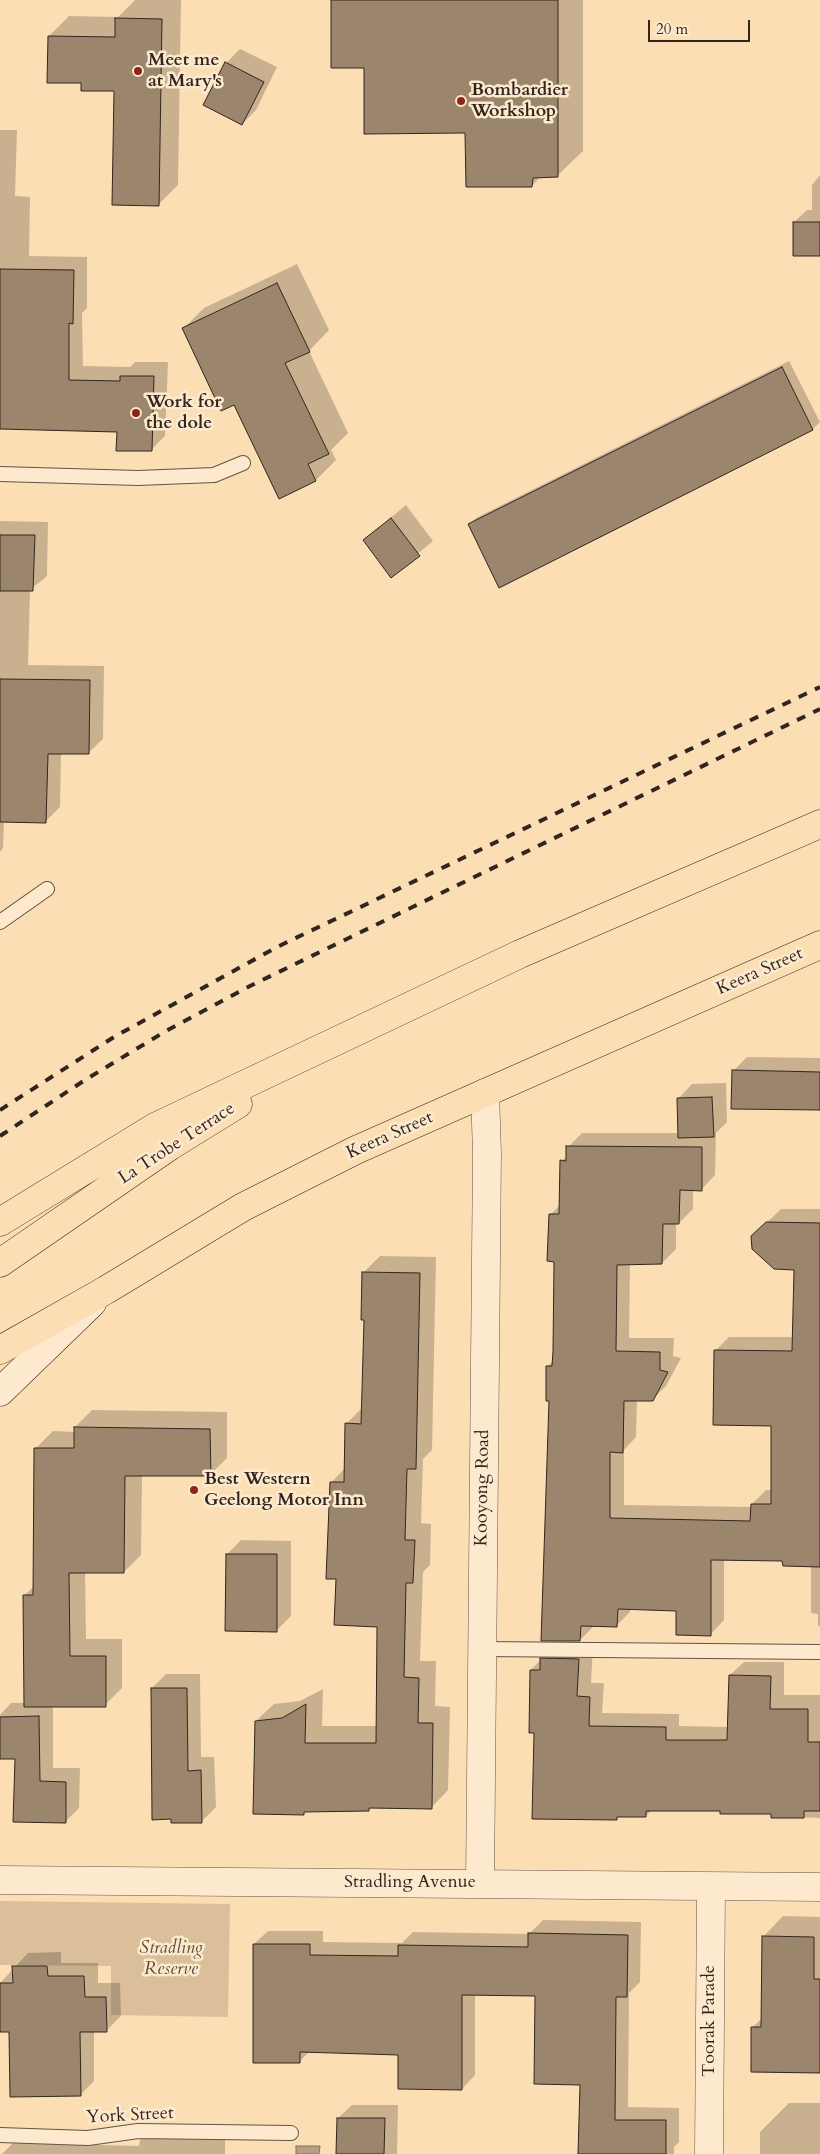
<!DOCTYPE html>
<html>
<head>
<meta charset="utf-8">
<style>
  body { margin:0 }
  #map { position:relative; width:820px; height:2154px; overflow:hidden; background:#fcdeb4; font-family:Cardo,serif }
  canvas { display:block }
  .scale { position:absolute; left:648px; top:20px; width:102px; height:22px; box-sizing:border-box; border:2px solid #32251e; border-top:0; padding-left:6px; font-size:15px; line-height:18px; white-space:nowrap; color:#32251e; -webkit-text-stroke:4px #fdeace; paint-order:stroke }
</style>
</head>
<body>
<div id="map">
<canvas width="820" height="2154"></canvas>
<div class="scale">20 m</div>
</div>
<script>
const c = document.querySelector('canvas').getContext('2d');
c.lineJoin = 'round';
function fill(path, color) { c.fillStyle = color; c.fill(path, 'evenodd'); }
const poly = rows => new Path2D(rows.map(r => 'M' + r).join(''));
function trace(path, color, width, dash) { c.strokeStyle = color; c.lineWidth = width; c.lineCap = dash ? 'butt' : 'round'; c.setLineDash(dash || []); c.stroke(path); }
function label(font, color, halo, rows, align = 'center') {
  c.font = font + ' Cardo,serif'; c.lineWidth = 5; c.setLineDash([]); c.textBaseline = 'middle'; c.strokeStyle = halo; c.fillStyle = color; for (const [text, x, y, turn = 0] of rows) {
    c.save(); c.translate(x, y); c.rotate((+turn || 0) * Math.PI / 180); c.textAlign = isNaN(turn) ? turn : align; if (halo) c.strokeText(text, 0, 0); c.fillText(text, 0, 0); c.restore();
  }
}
const green = poly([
  [0,1901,230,1904,228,2017,111,2015,111,1966,0,1965]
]);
const water = poly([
  [296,2146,320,2146,319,2154,296,2154,296,2146]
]);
const shadow = poly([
  [135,0,181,0,178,185,158,205,115,90,82,82,49,36,69,16,118,17],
  [333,0,583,0,583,151,557,176,541,176,532,186,467,132,365,67],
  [240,49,277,67,256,110,242,124,226,63],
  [0,130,17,130,15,196,30,197,29,256,87,257,87,308,82,313,83,366,130,367,135,362,168,362,165,436,151,450,119,430,0,428],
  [820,175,820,255,794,222,807,210,812,210,812,185],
  [297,264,329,330,309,351,348,433,331,450,336,460,316,480,279,498,234,403,184,328,204,308],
  [789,361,820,422,813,429,470,524,476,518],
  [406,505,433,541,391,576,364,540],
  [0,521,48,522,47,576,30,590,28,665,104,666,103,739,88,753,61,752,60,807,46,821,4,821,3,848,0,852],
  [747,1057,820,1058,820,1109,733,1071],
  [726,1083,727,1122,716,1133,715,1175,702,1189,693,1189,693,1209,679,1223,676,1223,676,1249,662,1263,630,1263,629,1338,674,1338,673,1356,681,1358,666,1386,652,1400,637,1400,636,1437,624,1450,624,1505,752,1507,752,1504,766,1490,772,1490,772,1425,715,1351,729,1337,793,1337,795,1268,752,1237,781,1209,820,1209,820,1626,818,1626,818,1614,811,1613,811,1566,784,1560,724,1559,724,1620,711,1634,677,1609,630,1608,630,1612,616,1626,594,1626,580,1640,547,1367,554,1360,555,1260,551,1214,561,1204,562,1161,567,1155,568,1147,582,1133,679,1133,678,1099,692,1084],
  [380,1256,436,1257,432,1450,423,1459,421,1523,431,1524,430,1565,423,1572,420,1661,436,1661,435,1706,450,1707,448,1790,431,1808,372,1807,369,1810,306,1810,303,1813,256,1721,274,1704,300,1701,323,1689,322,1726,377,1726,378,1626,337,1578,331,1483,345,1468,346,1424,363,1407,366,1319,363,1273],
  [92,1410,227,1412,227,1458,210,1475,142,1475,141,1555,124,1572,85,1571,86,1639,122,1639,122,1688,105,1705,53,1705,53,1768,80,1768,79,1808,65,1822,16,1758,0,1758,0,1715,11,1703,25,1703,24,1596,35,1585,36,1448,53,1431,75,1432,75,1427],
  [241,1540,291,1541,291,1616,277,1630,227,1554],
  [555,1645,593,1645,591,1683,604,1683,602,1713,679,1714,679,1726,728,1727,730,1675,744,1662,784,1662,784,1695,820,1695,820,1818,772,1816,772,1813,721,1810,652,1810,646,1816,619,1816,616,1819,535,1732,531,1670],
  [166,1674,200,1674,201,1757,214,1757,216,1807,202,1821,152,1688],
  [783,1916,820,1917,820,2072,752,2028,762,2018,763,1937],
  [543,1920,641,1922,640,1982,629,1993,628,2107,679,2108,679,2142,674,2147,674,2154,577,2154,580,2150,581,2084,536,1995,475,1993,475,2075,462,2089,399,2054,310,2051,299,2062,254,1944,268,1931,323,1931,323,1942,402,1943,413,1932,529,1934],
  [61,1952,61,1963,98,1963,98,1983,120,1983,121,2016,107,2030,94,2031,94,2081,80,2095,10,2031,0,1983,28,1953],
  [789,2103,820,2103,820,2154,760,2154,760,2132],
  [352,2105,398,2105,397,2154,338,2154,338,2118],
  [154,2126,225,2127,225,2154,2,2154,13,2143,139,2146,140,2140]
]);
const building = poly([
  [331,0,558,0,558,177,533,178,532,187,466,187,465,133,364,134,364,68,331,68,331,0],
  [115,18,162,19,159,206,112,205,114,91,81,91,81,83,47,83,48,36,115,37,115,18],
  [225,62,264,82,242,125,203,105,225,62],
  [793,222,820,222,820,256,793,256,793,222],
  [0,269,74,270,73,324,69,323,69,380,120,381,120,376,154,376,152,451,116,451,117,432,0,429,0,269],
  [277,283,310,352,285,363,329,454,308,464,316,481,279,499,234,405,221,411,182,328,277,283],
  [782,367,813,430,499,588,468,524,782,367],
  [391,518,420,556,391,578,363,540,391,518],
  [0,535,35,535,33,591,0,591,0,535],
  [0,679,90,680,89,754,48,754,46,823,0,822,0,679],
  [732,1070,820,1072,820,1110,731,1109,732,1070],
  [712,1097,714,1137,678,1138,677,1098,712,1097],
  [566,1146,702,1147,702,1191,680,1190,679,1224,663,1224,662,1264,617,1265,616,1351,660,1352,660,1370,668,1372,653,1401,624,1401,623,1453,610,1452,610,1518,750,1521,751,1504,771,1504,771,1426,713,1425,714,1350,792,1351,794,1270,774,1269,752,1249,751,1236,766,1222,820,1223,820,1567,783,1566,782,1561,711,1560,711,1636,676,1635,676,1611,618,1609,617,1627,581,1626,580,1641,541,1641,549,1401,546,1401,546,1366,552,1366,553,1351,554,1262,547,1261,549,1214,559,1214,560,1160,566,1161,566,1146],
  [362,1272,420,1273,416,1469,407,1469,405,1540,415,1540,413,1583,406,1583,404,1677,419,1678,418,1723,433,1723,432,1809,369,1808,369,1811,304,1812,304,1815,253,1814,255,1721,282,1718,306,1704,305,1743,376,1743,377,1627,334,1625,336,1579,326,1579,330,1482,344,1482,345,1423,361,1424,364,1320,361,1320,362,1272],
  [74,1427,210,1429,211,1476,125,1476,124,1573,69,1573,70,1656,106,1656,106,1707,24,1707,23,1595,33,1595,34,1448,74,1448,74,1427],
  [226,1554,277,1554,277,1632,225,1631,226,1554],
  [540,1658,579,1659,577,1696,590,1697,589,1726,666,1727,666,1740,727,1740,729,1675,771,1676,770,1709,808,1709,808,1742,820,1742,820,1811,804,1811,804,1818,771,1818,771,1814,720,1814,720,1811,646,1811,646,1817,617,1817,617,1820,532,1819,534,1733,529,1733,530,1670,540,1670,540,1658],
  [151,1688,187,1688,188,1771,201,1770,202,1823,171,1823,171,1819,152,1820,151,1688],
  [39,1716,40,1781,66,1782,66,1823,13,1822,15,1759,0,1759,0,1717,39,1716],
  [528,1933,628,1935,627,1997,616,1997,615,2120,666,2120,666,2154,578,2154,580,2085,534,2084,535,1996,462,1995,462,2090,398,2089,398,2055,300,2052,300,2063,253,2063,253,1944,310,1944,310,1955,398,1956,398,1945,528,1947,528,1933],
  [762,1936,814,1937,814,1979,820,1979,820,2073,751,2072,751,2027,761,2027,762,1936],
  [12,1966,47,1966,48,1976,84,1976,85,1997,106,1997,107,2032,80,2032,81,2096,10,2097,9,2032,0,2032,0,1983,13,1983,12,1966],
  [337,2118,385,2118,384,2154,336,2154,337,2118]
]);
const lane = poly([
  [0,474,138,478,214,475,243,463],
  [0,922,47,889],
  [482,1649,820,1652],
  [0,2135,88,2138,138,2131,291,2133]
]);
const street = poly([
  [0,1880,820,1887],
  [480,1884,487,1153,485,1093],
  [709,2154,711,1888]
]);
const secondary = poly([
  [0,1392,92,1303]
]);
const highway = poly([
  [0,1222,155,1127,520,954,820,824],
  [0,1263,170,1146,238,1104],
  [0,1350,106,1290,243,1207,356,1150,820,945]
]);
const rail = poly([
  [0,1110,114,1037,277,947,820,687],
  [0,1136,85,1080,166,1031,250,986,820,709]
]);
const markers = [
  [138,71,5,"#8f2418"],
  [461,101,5,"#8f2418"],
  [136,413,5,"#8f2418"],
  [194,1490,5,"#8f2418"]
];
const poiNames = [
  ["Meet me",148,61],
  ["at Mary's",148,82],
  ["Bombardier",471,91],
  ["Workshop",471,112],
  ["Work for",146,403],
  ["the dole",146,424],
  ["Best Western",204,1480],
  ["Geelong Motor Inn",204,1501]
];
const streetNames = [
  ["Keera Street",760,972,-24],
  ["Keera Street",390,1136,-24],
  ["La Trobe Terrace",177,1144,-33],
  ["Kooyong Road",483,1488,-89],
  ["Stradling Avenue",410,1883],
  ["Toorak Parade",710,2021,-90],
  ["York Street",130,2116,-3]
];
const parkNames = [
  ["Stradling",171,1949],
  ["Reserve",171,1970]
];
fill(green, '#dabf9a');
fill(water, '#b79f81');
trace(water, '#826e59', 1);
fill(shadow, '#0003');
fill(building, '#9b856c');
trace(building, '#32251e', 1);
trace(lane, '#645344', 16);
trace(street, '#645344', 29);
trace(secondary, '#32251e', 29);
trace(highway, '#32251e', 29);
trace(lane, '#fdeace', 14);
trace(street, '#fdeace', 28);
trace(secondary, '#fdeace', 28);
trace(highway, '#fcdeb4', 28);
trace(rail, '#32251e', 4, [9, 9]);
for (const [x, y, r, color] of markers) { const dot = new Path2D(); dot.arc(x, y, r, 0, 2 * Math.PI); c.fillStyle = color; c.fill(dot); trace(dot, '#fdeace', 2); }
label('bold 18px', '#32251e', '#fdeace', poiNames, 'left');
label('18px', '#32251e', '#fdeace', streetNames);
label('italic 18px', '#5c4c3d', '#fdeace', parkNames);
</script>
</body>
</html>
